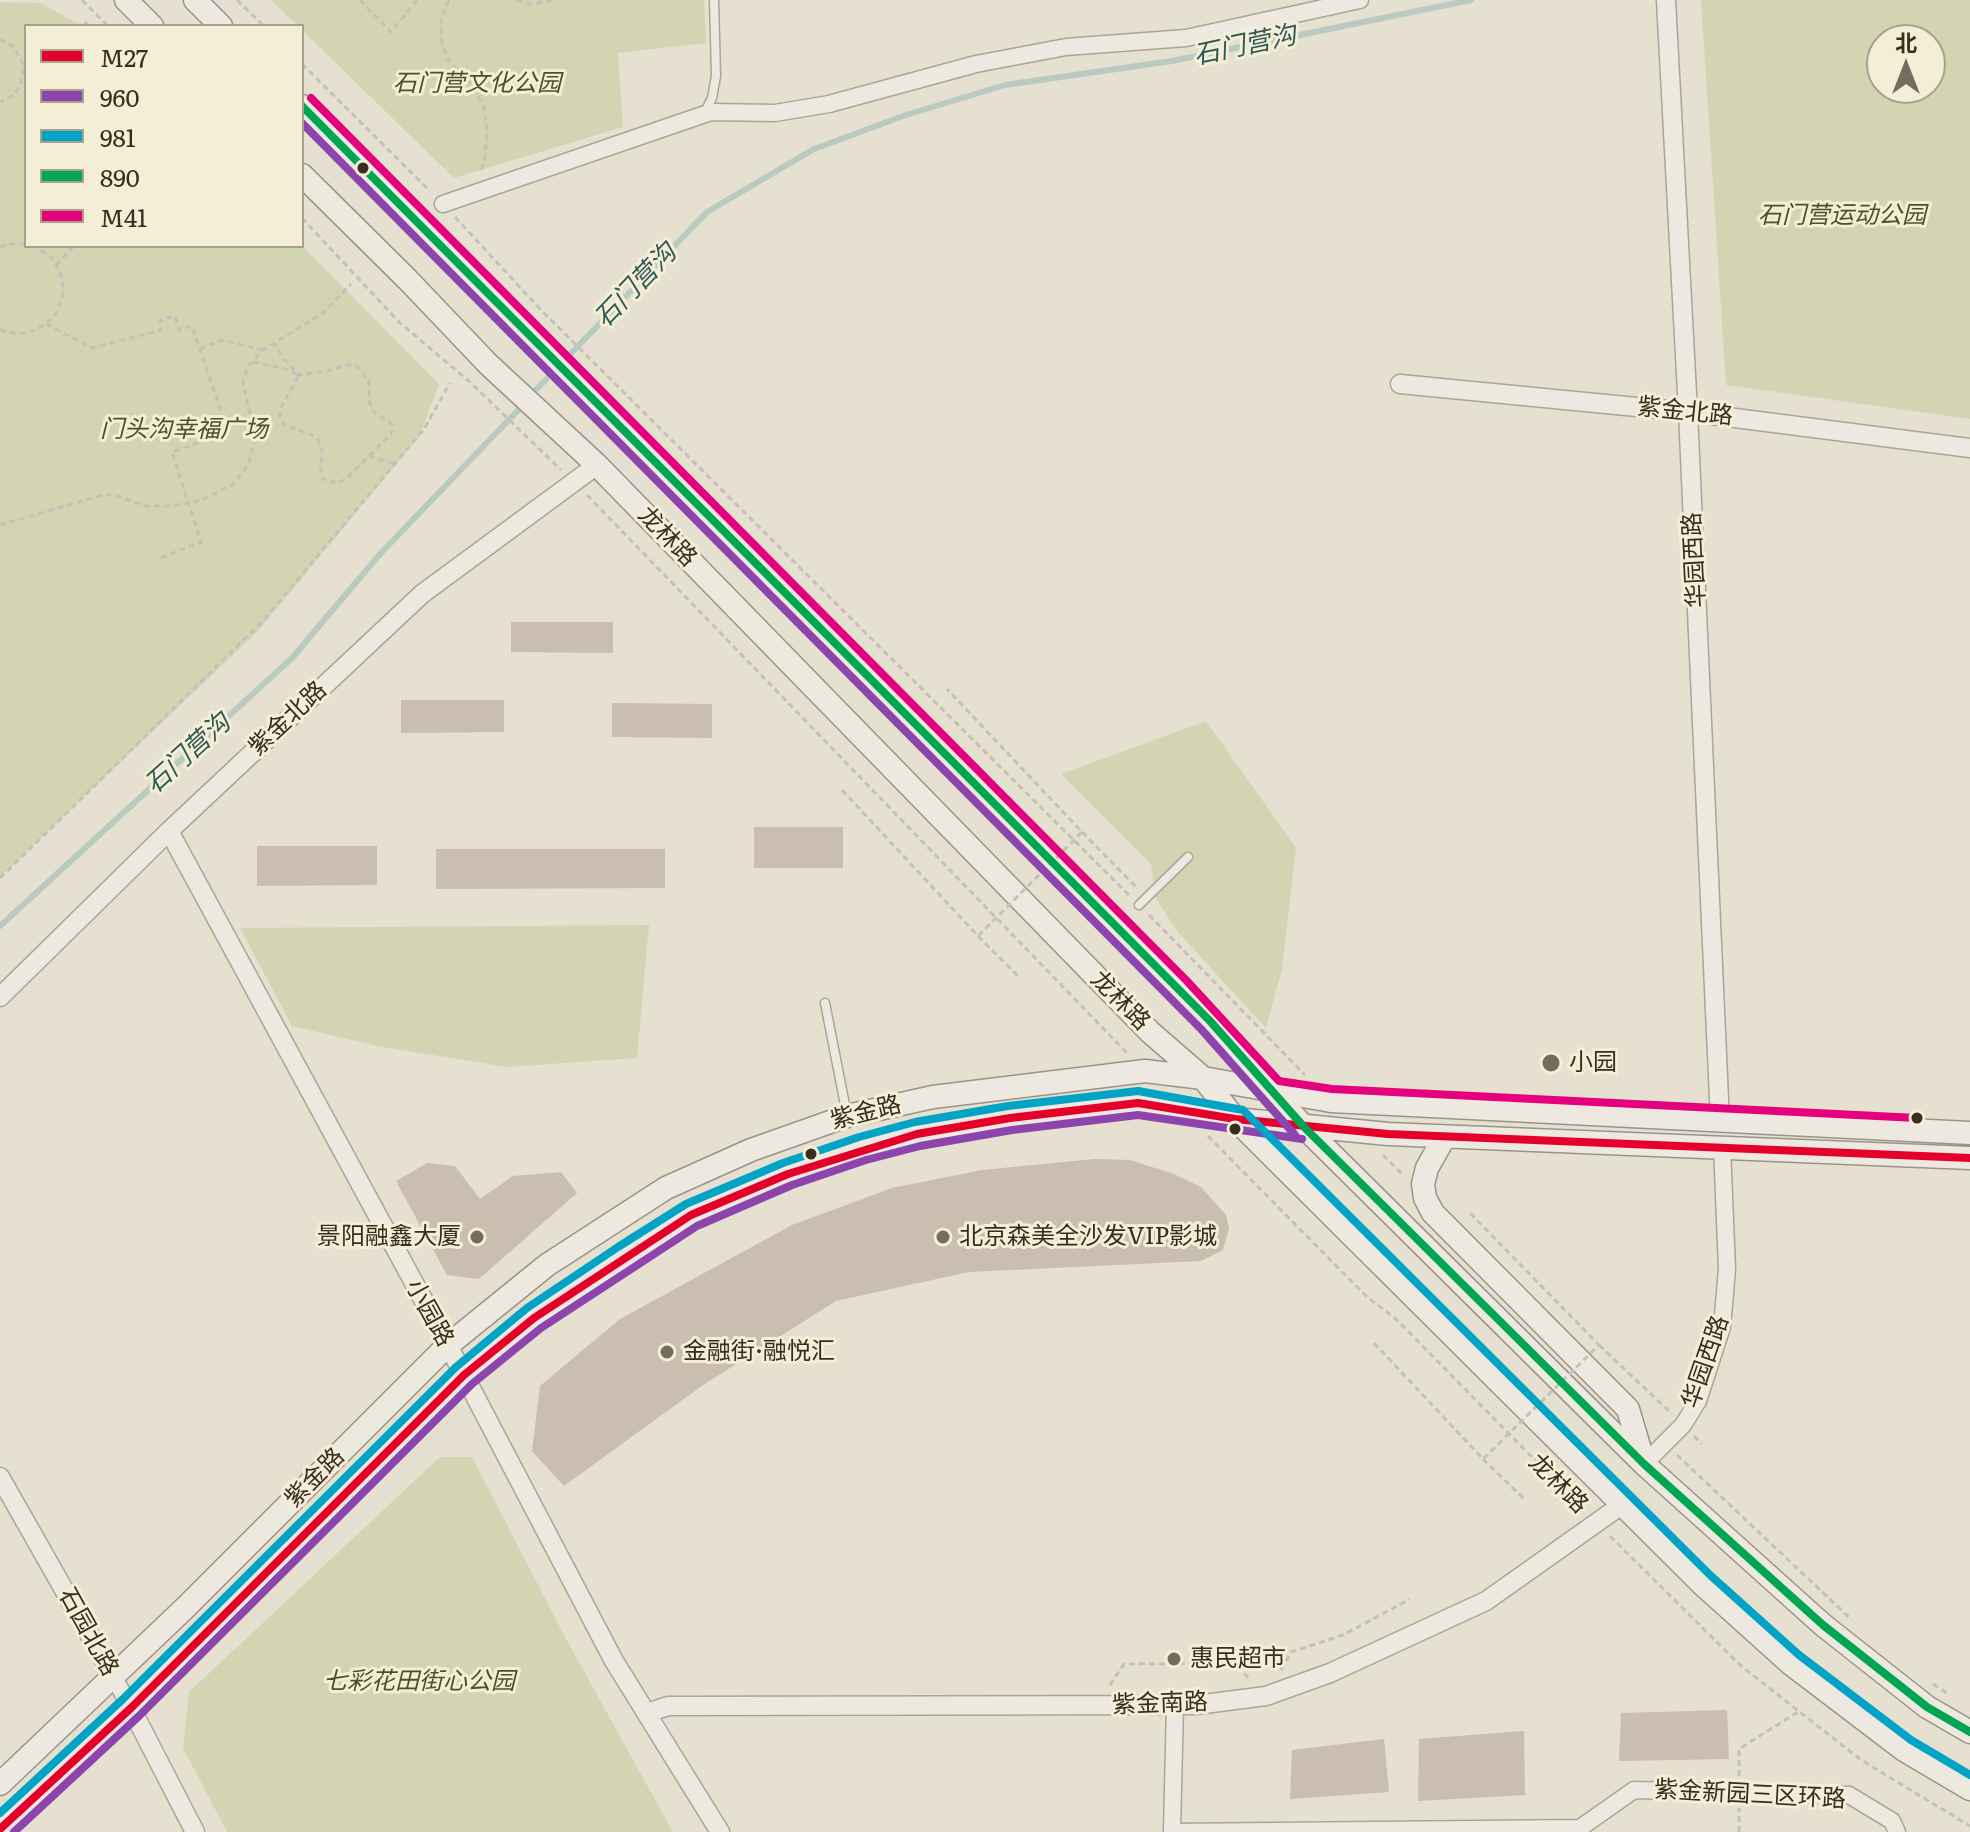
<!DOCTYPE html>
<html>
<head>
<meta charset="utf-8">
<style>
  body { margin:0 }
  #map { position:relative; width:1970px; height:1832px; overflow:hidden; background:#e5e0cf; font-family:Literata,"Noto Sans SC",serif }
  canvas { display:block }
  .legend { position:absolute; left:24px; top:24px; width:280px; height:224px; box-sizing:border-box; background:#f5eed6; border:2px solid #aaa18d; margin:0; padding:10px 14px; list-style:none; font-size:24px; color:#392d1f }
  .legend li { display:flex; align-items:center; gap:16px; height:40px }
  .legend b { width:40px; border:2px solid #aaa18d }
  .north { position:absolute; left:1866px; top:24px; width:80px; height:80px; box-sizing:border-box; background:#f5eed6; border:2px solid #aaa18d; border-radius:50%; rotate:0deg; font-size:22px; font-weight:700; line-height:32px; text-align:center; color:#392d1f }
  .north::after { content:''; display:block; margin:auto; width:28px; height:36px; background:#756c5d; clip-path:polygon(50% 0,100% 100%,50% 72%,0 100%) }
</style>
</head>
<body>
<div id="map">
<canvas width="1970" height="1832"></canvas>
<ul class="legend">
<li><b style="height:10px;background:#e4002b"></b>M27</li>
<li><b style="height:10px;background:#8e44ad"></b>960</li>
<li><b style="height:10px;background:#03a3c5"></b>981</li>
<li><b style="height:10px;background:#00a651"></b>890</li>
<li><b style="height:10px;background:#e5007d"></b>M41</li>
</ul>
<div class="north">北</div>
</div>
<script>
const c = document.querySelector('canvas').getContext('2d');
c.lineJoin = 'round';
function fill(path, color) { c.fillStyle = color; c.fill(path, 'evenodd'); }
const poly = rows => new Path2D(rows.map(r => 'M' + r).join(''));
function trace(path, color, width, dash) { c.strokeStyle = color; c.lineWidth = width; c.lineCap = dash ? 'butt' : 'round'; c.setLineDash(dash || []); c.stroke(path); }
function label(font, color, halo, rows, align = 'center') {
  c.font = font + ' Literata,"Noto Sans SC",serif'; c.lineWidth = 6; c.setLineDash([]); c.textBaseline = 'middle'; c.strokeStyle = halo; c.fillStyle = color; for (const [text, x, y, turn = 0] of rows) {
    c.save(); c.translate(x, y); c.rotate((+turn || 0) * Math.PI / 180); c.textAlign = isNaN(turn) ? turn : align; if (halo) c.strokeText(text, 0, 0); c.fillText(text, 0, 0); c.restore();
  }
}
const green = poly([
  [271,0,704,0,706,43,618,53,623,127,454,178,302,30,302,26,298,26],
  [1701,0,1970,0,1970,419,1726,385],
  [1882,40,1930,40,1930,88,1882,88],
  [0,2,41,3,82,26,26,26,26,246,302,246,439,384,419,437,257,632,0,877],
  [1206,721,1296,848,1282,969,1266,1028,1177,931,1156,899,1151,864,1061,774],
  [649,925,637,1058,507,1067,377,1046,292,1026,240,928],
  [440,1457,472,1457,565,1637,673,1832,227,1832,183,1748,189,1692]
]);
const stream = poly([
  [531,395,707,212,814,149,906,115,1005,85,1172,61,1471,0],
  [0,926,292,658,380,554,524,404]
]);
const building = poly([
  [511,622,613,622,613,653,511,652],
  [401,700,504,700,504,732,401,733],
  [612,703,712,704,712,738,612,737],
  [754,827,843,827,843,868,754,868],
  [257,846,377,846,377,885,257,886],
  [436,849,665,849,665,888,436,889],
  [1095,1159,1130,1160,1174,1174,1201,1187,1226,1215,1229,1229,1223,1250,1201,1261,969,1272,836,1301,703,1385,564,1486,532,1451,540,1386,620,1319,792,1225,892,1188,982,1170],
  [427,1163,455,1166,480,1199,513,1176,561,1172,577,1193,479,1279,447,1275,396,1181],
  [1727,1710,1729,1759,1619,1761,1621,1713],
  [1524,1731,1525,1795,1418,1801,1419,1739],
  [1384,1739,1389,1792,1290,1799,1292,1750]
]);
const path = poly([
  [82,0,108,26],
  [237,0,264,26],
  [360,0,391,32,417,0],
  [449,0,441,21,442,44,448,60,474,87,484,108,487,131,485,158,481,172],
  [517,0,531,4,553,0],
  [83,26,87,22],
  [0,39,14,47,24,66,20,87,12,96,0,102],
  [302,64,430,191],
  [455,217,541,310,1129,895],
  [302,218,399,322,471,383,561,470],
  [0,247,9,244,26,244],
  [56,265,74,246],
  [46,324,92,348,161,330,160,320,175,316,179,330,192,326,228,432,172,452,201,542,160,558],
  [0,330,18,334,33,331,46,324,56,313,62,299,63,284,59,269,51,257,34,246],
  [200,349,222,340,263,350],
  [253,362,283,368,299,375,280,409,280,419,285,425,317,437,323,454,320,466,323,479,338,483,346,479,391,434,393,425,373,411,369,401,369,381,357,366,347,365,327,371,299,375,283,358,275,343],
  [369,456,396,464],
  [587,495,1127,1053],
  [0,525,103,495,114,495,146,506,172,506,202,500,233,484,249,464,255,435,243,383,248,367,263,350,323,313,351,284],
  [1082,832,1138,889],
  [0,878,262,622,424,429,450,383],
  [1149,915,1305,1075],
  [978,936,1018,976],
  [1208,1136,1366,1296,1397,1320,1585,1511],
  [1383,1155,1403,1175],
  [1599,1345,1672,1414],
  [1694,1436,1702,1444],
  [1677,1455,1852,1620],
  [1483,1459,1524,1499],
  [1610,1536,1740,1665,1861,1760,1970,1826],
  [1281,1670,1291,1652,1343,1635,1410,1599],
  [1933,1684,1950,1695],
  [1110,1685,1124,1664,1235,1663,1251,1681],
  [1739,1776,1739,1749,1798,1712],
  [1739,1832,1739,1808]
]);
const service = poly([
  [704,114,712,98,716,76,714,0],
  [1139,905,1188,857],
  [825,1003,847,1115]
]);
const minor = poly([
  [443,204,711,112,775,113,829,104,976,64,1066,47,1186,38,1360,0],
  [1644,1464,1683,1425,1698,1401,1722,1327,1727,1269,1722,1147],
  [113,1676,131,1708],
  [1172,1830,1175,1705],
  [1172,1832,1580,1828,1634,1790,1849,1795,1892,1821,1897,1832]
]);
const tertiary = poly([
  [1666,0,1688,412,1720,1121],
  [1400,384,1688,412,1970,448],
  [169,831,464,1375,614,1661,720,1832],
  [0,997,169,831,422,594,597,465],
  [0,1477,113,1676],
  [131,1708,195,1832],
  [647,1713,668,1706,1196,1705,1266,1696,1330,1673,1486,1601,1623,1504]
]);
const secondary = poly([
  [126,0,152,26],
  [195,0,221,26],
  [302,106,1210,1021,1304,1127,1644,1464,1823,1625,1927,1707,1970,1732],
  [302,175,408,280,488,364,597,465,1150,1032,1203,1078,1235,1119,1266,1150,1702,1584,1791,1664,1904,1750,1970,1789],
  [1444,1138,1427,1168,1423,1184,1425,1198,1433,1213,1628,1409,1644,1463],
  [0,1784,185,1608,447,1346,547,1265,666,1188,751,1150,847,1116,933,1097,1145,1071,1203,1078,1331,1101,1970,1133],
  [0,1829,131,1708,464,1375,534,1318,691,1215,788,1174,862,1149,917,1134,1010,1118,1138,1103,1235,1119,1388,1134,1970,1158]
]);
const pathBridge = poly([
  [842,790,978,936,1082,832,947,689],
  [1374,1343,1483,1459,1599,1345,1469,1212]
]);
const bus1 = poly([
  [0,1829,131,1708,464,1375,534,1318,691,1215,788,1174,917,1134,1010,1118,1138,1103,1235,1119,1388,1134,1970,1158]
]);
const bus2 = poly([
  [302,123,1201,1029,1295,1135],
  [14,1832,139,1716,472,1384,541,1328,697,1226,792,1185,866,1160,920,1146,1012,1130,1138,1115,1302,1139]
]);
const bus3 = poly([
  [0,1813,123,1699,456,1367,527,1308,618,1247,686,1204,783,1163,859,1137,915,1122,1008,1106,1138,1091,1243,1110,1710,1575,1799,1655,1911,1740,1970,1775]
]);
const bus4 = poly([
  [302,106,1210,1021,1304,1127,1644,1464,1823,1625,1927,1707,1970,1732]
]);
const bus5 = poly([
  [311,98,1186,980,1279,1081,1332,1089,1917,1118]
]);
const markers = [
  [363,168,7,"#392d1f"],
  [1551,1063,10,"#756c5d"],
  [1917,1118,7,"#392d1f"],
  [1235,1129,7,"#392d1f"],
  [811,1154,7,"#392d1f"],
  [477,1237,8,"#756c5d"],
  [943,1237,8,"#756c5d"],
  [667,1352,8,"#756c5d"],
  [1174,1659,8,"#756c5d"]
];
const parkNames = [
  ["石门营文化公园",477,84],
  ["石门营运动公园",1842,216],
  ["门头沟幸福广场",184,430],
  ["七彩花田街心公园",419,1682]
];
const streetNames = [
  ["紫金北路",1685,412,6],
  ["龙林路",667,537,46],
  ["华园西路",1695,560,-93],
  ["紫金北路",288,719,-43],
  ["龙林路",1120,1001,45],
  ["紫金路",866,1113,-14],
  ["小园路",429,1313,61],
  ["华园西路",1706,1362,-71],
  ["紫金路",315,1478,-45],
  ["龙林路",1558,1484,45],
  ["石园北路",88,1632,61],
  ["紫金南路",1160,1704,-2],
  ["紫金新园三区环路",1750,1795,3]
];
const poiNames = [
  ["小园",1569,1063],
  ["景阳融鑫大厦",461,1237,"right"],
  ["北京森美全沙发VIP影城",959,1237],
  ["金融街·融悦汇",683,1352],
  ["惠民超市",1190,1659]
];
const waterNames = [
  ["石门营沟",1245,46,-12],
  ["石门营沟",636,286,-46],
  ["石门营沟",188,754,-42]
];
fill(green, '#d3d5b2');
trace(stream, '#bacac1', 6);
fill(building, '#c9beb0');
trace(service, '#aaa598', 11);
trace(minor, '#aaa598', 19);
trace(tertiary, '#aaa598', 21);
trace(secondary, '#9a9488', 25);
trace(path, '#c6c1b7', 3, [6, 4]);
trace(service, '#ede9e0', 8);
trace(minor, '#ede9e0', 16);
trace(tertiary, '#ede9e0', 18);
trace(secondary, '#ede9e0', 22);
trace(pathBridge, '#c6c1b7', 3, [6, 4]);
trace(bus1, '#e4002b', 8);
trace(bus2, '#8e44ad', 8);
trace(bus3, '#03a3c5', 8);
trace(bus4, '#00a651', 8);
trace(bus5, '#e5007d', 8);
for (const [x, y, r, color] of markers) { const dot = new Path2D(); dot.arc(x, y, r, 0, 2 * Math.PI); c.fillStyle = color; c.fill(dot); trace(dot, '#f5eed6', 3); }
label('italic 24px', '#475526', '#f5eed6', parkNames);
label('24px', '#392d1f', '#f5eed6', streetNames);
label('24px', '#392d1f', '#f5eed6', poiNames, 'left');
label('italic 26px', '#2f5958', '#f5eed6', waterNames);
</script>
</body>
</html>
